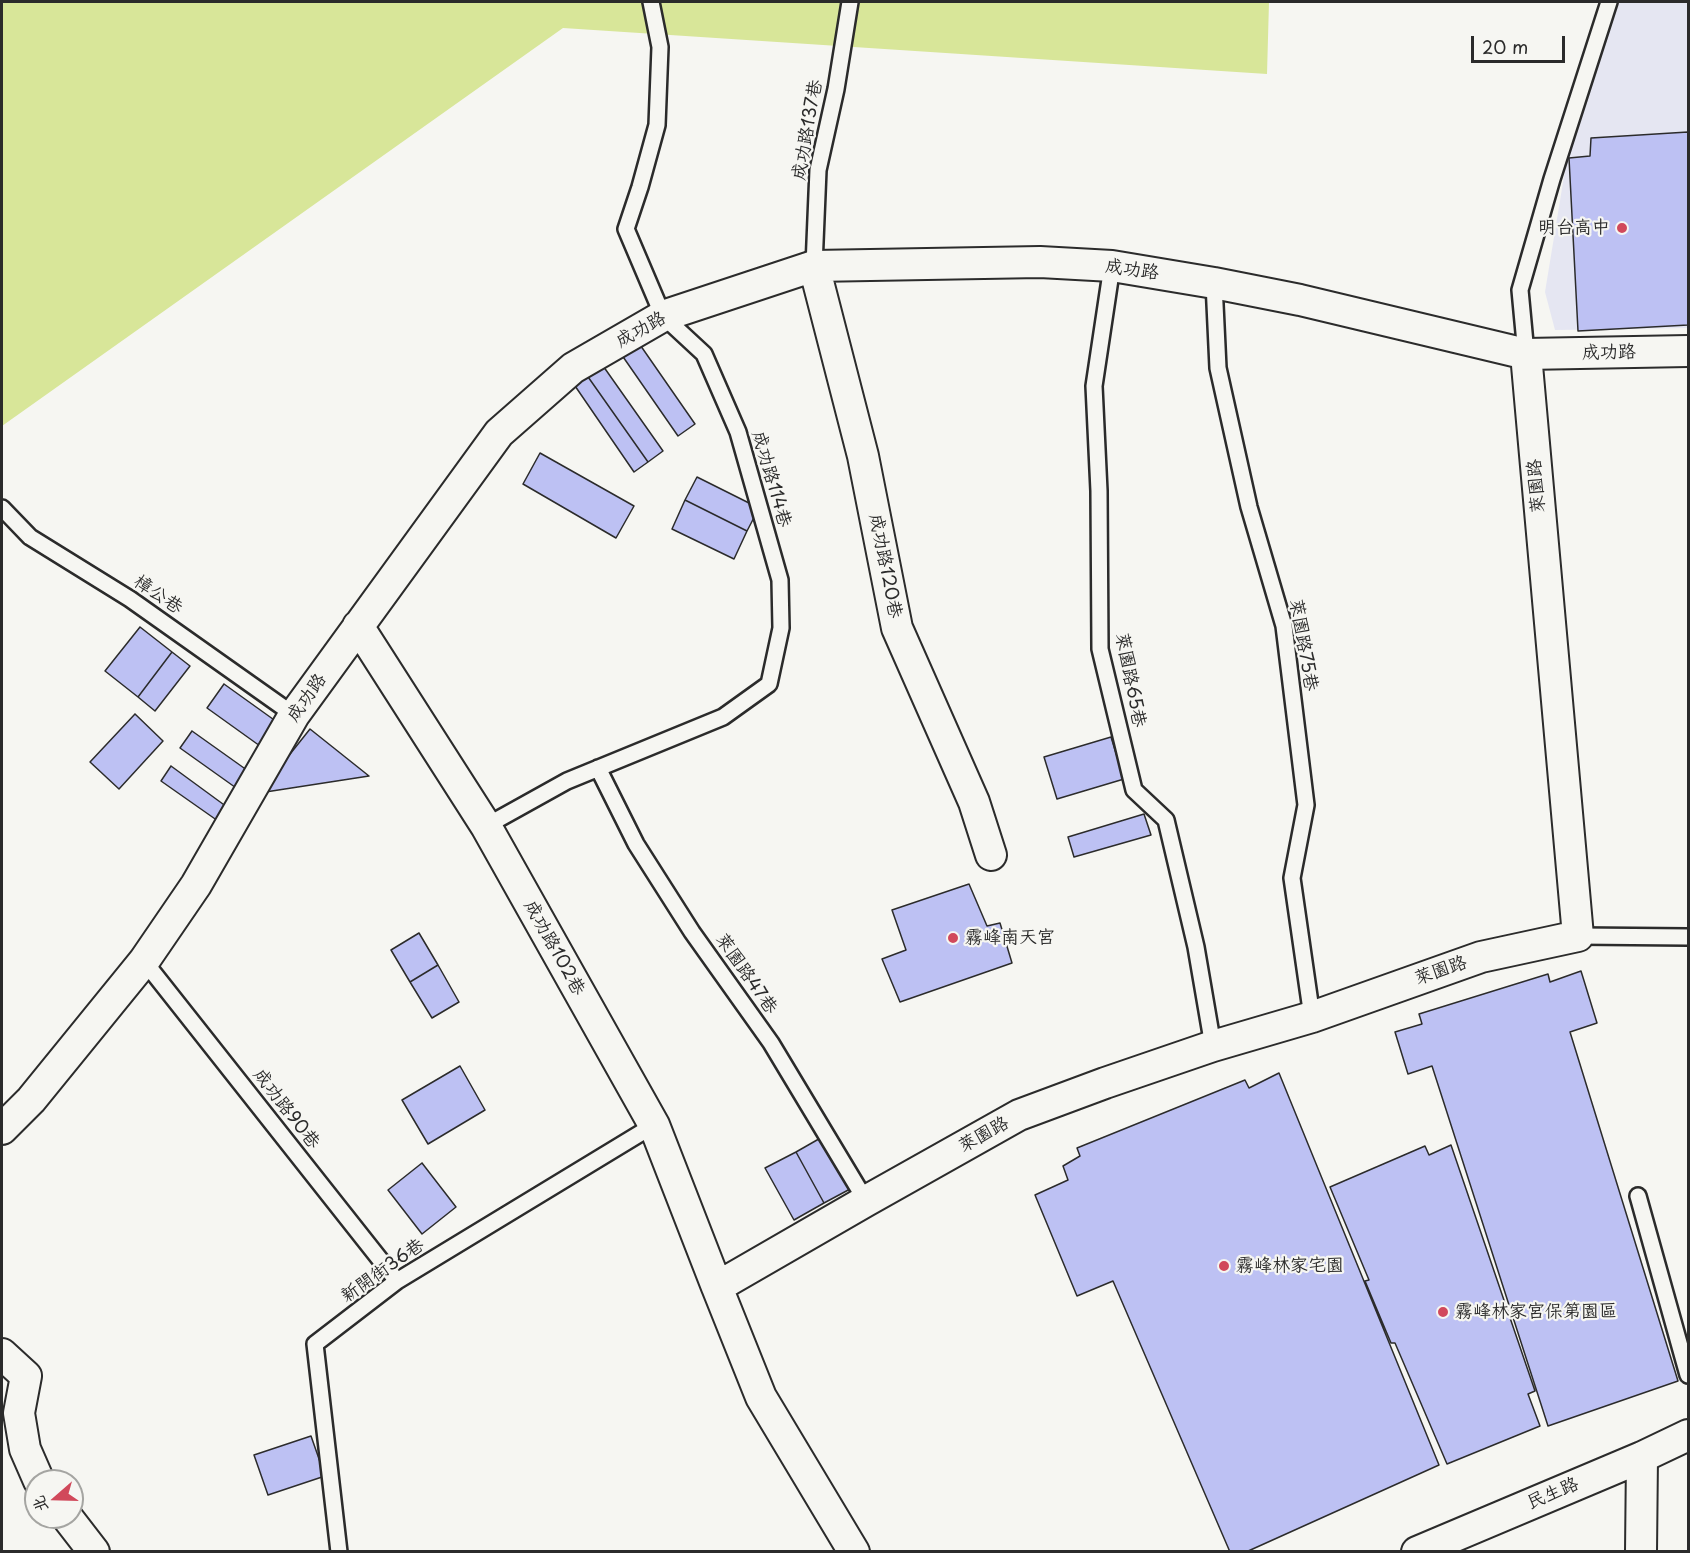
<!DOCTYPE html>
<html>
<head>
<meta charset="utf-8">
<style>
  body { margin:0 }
  #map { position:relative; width:1690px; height:1553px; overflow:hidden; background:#f6f6f2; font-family:"Playpen Sans","LXGW WenKai TC",sans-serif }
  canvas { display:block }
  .frame { position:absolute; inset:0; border:3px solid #2b2b2b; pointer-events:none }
  .north { position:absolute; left:24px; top:1469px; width:60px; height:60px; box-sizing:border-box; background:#f6f6f2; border:2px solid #a5a5a2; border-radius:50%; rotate:250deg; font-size:16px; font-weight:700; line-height:24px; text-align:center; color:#2b2b2b }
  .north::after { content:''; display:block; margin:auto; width:21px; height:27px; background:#d1495b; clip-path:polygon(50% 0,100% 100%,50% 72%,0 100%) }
  .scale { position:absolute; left:1471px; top:36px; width:94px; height:27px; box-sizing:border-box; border:3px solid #2b2b2b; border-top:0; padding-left:8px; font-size:18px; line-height:21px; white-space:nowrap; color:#2b2b2b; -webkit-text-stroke:4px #f6f6f2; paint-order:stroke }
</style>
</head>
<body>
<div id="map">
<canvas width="1690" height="1553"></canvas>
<div class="frame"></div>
<div class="north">北</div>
<div class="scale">20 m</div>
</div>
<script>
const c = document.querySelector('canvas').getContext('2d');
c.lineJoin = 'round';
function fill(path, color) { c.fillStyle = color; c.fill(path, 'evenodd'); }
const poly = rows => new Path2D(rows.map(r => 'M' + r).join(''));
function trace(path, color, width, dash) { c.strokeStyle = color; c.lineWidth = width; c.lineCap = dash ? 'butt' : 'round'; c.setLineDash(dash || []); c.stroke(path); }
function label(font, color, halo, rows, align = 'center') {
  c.font = font + ' "Playpen Sans","LXGW WenKai TC",sans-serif'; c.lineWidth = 4.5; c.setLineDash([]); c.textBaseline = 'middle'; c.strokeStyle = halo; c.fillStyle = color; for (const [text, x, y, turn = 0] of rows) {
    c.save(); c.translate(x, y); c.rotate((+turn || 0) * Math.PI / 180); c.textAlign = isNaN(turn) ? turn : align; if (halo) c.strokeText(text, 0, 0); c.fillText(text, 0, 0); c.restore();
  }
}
const built = poly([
  [1619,2,1688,2,1688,328,1555,330,1545,292,1566,164]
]);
const green = poly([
  [2,2,1269,2,1267,74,563,28,2,426]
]);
const building = poly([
  [1688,132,1688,325,1578,331,1569,158,1590,156,1591,138,1688,132],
  [636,339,695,424,678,436,619,351,636,339],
  [601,363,663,451,648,462,586,374,601,363],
  [586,374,648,462,634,472,573,383,586,374],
  [540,453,634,506,616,538,523,484,540,453],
  [697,477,759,508,747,531,685,500,697,477],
  [685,500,747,531,734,559,672,529,685,500],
  [140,627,172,652,138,697,105,671,140,627],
  [172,652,190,666,155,711,138,697,172,652],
  [224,684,284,727,267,751,207,708,224,684],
  [135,714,163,741,119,789,90,762,135,714],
  [310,729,369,776,259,793,310,729],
  [192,731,251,773,239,790,180,748,192,731],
  [1111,737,1124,779,1057,799,1044,757,1111,737],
  [171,766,227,807,218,821,161,781,171,766],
  [1144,814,1151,835,1074,857,1068,837,1144,814],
  [969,884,987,926,1000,923,1012,963,900,1002,882,959,906,950,892,910,969,884],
  [419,933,438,965,410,982,391,950,419,933],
  [438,965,459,1002,432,1018,410,982,438,965],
  [1581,971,1597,1023,1570,1032,1678,1381,1548,1426,1432,1066,1408,1074,1395,1032,1422,1024,1419,1014,1548,974,1550,982,1581,971],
  [460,1066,485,1110,428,1144,402,1100,460,1066],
  [1279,1073,1439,1465,1246,1552,1230,1552,1113,1281,1077,1296,1035,1195,1068,1180,1063,1166,1080,1156,1077,1148,1245,1080,1249,1088,1279,1073],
  [824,1136,852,1188,824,1203,796,1152,824,1136],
  [1451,1145,1535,1391,1528,1394,1540,1426,1447,1464,1395,1343,1391,1343,1365,1281,1369,1280,1330,1187,1425,1146,1429,1155,1451,1145],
  [796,1152,824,1203,794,1220,765,1168,796,1152],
  [422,1163,456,1207,422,1234,388,1190,422,1163],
  [311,1436,325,1476,268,1495,254,1455,311,1436]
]);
const lane = poly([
  [814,266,818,170,836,89,850,2],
  [1112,266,1094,386,1099,491,1100,649,1134,790,1166,820,1196,947,1213,1046],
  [1214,283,1218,368,1249,507,1284,626,1306,805,1292,878,1312,1017],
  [1526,354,1520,290,1552,179,1609,2],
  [2,508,30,537,130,599,294,715],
  [598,768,636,844,692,932,771,1043,866,1201],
  [486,826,567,781,723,717,769,684,781,628,780,580,738,432,704,354,663,316,626,229,640,187,657,125,660,47,651,2],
  [1578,936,1688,937],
  [144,961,397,1281],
  [1638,1196,1688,1375],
  [339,1552,315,1344,397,1281,654,1125]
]);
const street = poly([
  [814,266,863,456,897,628,974,802,991,855],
  [358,626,486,826,654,1125,717,1287],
  [2,1129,31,1100,144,961,196,885,294,715,499,433,573,368,663,316,814,266,1040,262,1112,266,1214,283,1300,300,1526,354,1688,351],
  [2,1354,26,1376,19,1413,25,1449,39,1481],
  [67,1517,94,1552],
  [854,1552,761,1397,717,1287,866,1201,1019,1115,1105,1083,1213,1046,1312,1017,1481,957,1578,936,1526,354],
  [1417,1552,1642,1457,1688,1435],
  [1641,1552,1642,1457]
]);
const markers = [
  [1622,228,6,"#d1495b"],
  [953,938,6,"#d1495b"],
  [1224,1266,6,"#d1495b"],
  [1443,1312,6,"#d1495b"]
];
const streetNames = [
  ["成功路137巷",808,130,-80],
  ["成功路",1132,270,8],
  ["成功路",641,330,-29],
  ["成功路",1609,353,-1],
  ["成功路114巷",771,479,74],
  ["萊園路",1537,486,-95],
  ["成功路120巷",885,566,79],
  ["樟公巷",158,595,34],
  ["萊園路75巷",1303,645,80],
  ["萊園路65巷",1130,680,79],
  ["成功路",307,698,-55],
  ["成功路102巷",554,948,61],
  ["萊園路",1441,971,-19],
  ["萊園路47巷",746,974,55],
  ["成功路90巷",286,1109,52],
  ["萊園路",984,1135,-29],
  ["新開街36巷",383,1271,-35],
  ["民生路",1553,1494,-23]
];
const poiNames = [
  ["明台高中",1610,228,"right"],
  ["霧峰南天宮",965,938],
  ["霧峰林家宅園",1236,1266],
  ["霧峰林家宮保第園區",1455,1312]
];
fill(built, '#e5e6f2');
fill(green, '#d8e699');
fill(building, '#bdc1f3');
trace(building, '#2b2b2b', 1.5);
trace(lane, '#2b2b2b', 20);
trace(street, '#2b2b2b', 34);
trace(lane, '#f6f6f2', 15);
trace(street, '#f6f6f2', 30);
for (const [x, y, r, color] of markers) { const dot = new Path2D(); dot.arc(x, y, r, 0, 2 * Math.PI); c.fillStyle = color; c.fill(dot); trace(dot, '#f6f6f2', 2); }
label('18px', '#2b2b2b', '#f6f6f2', streetNames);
label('18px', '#2b2b2b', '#f6f6f2', poiNames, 'left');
</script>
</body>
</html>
